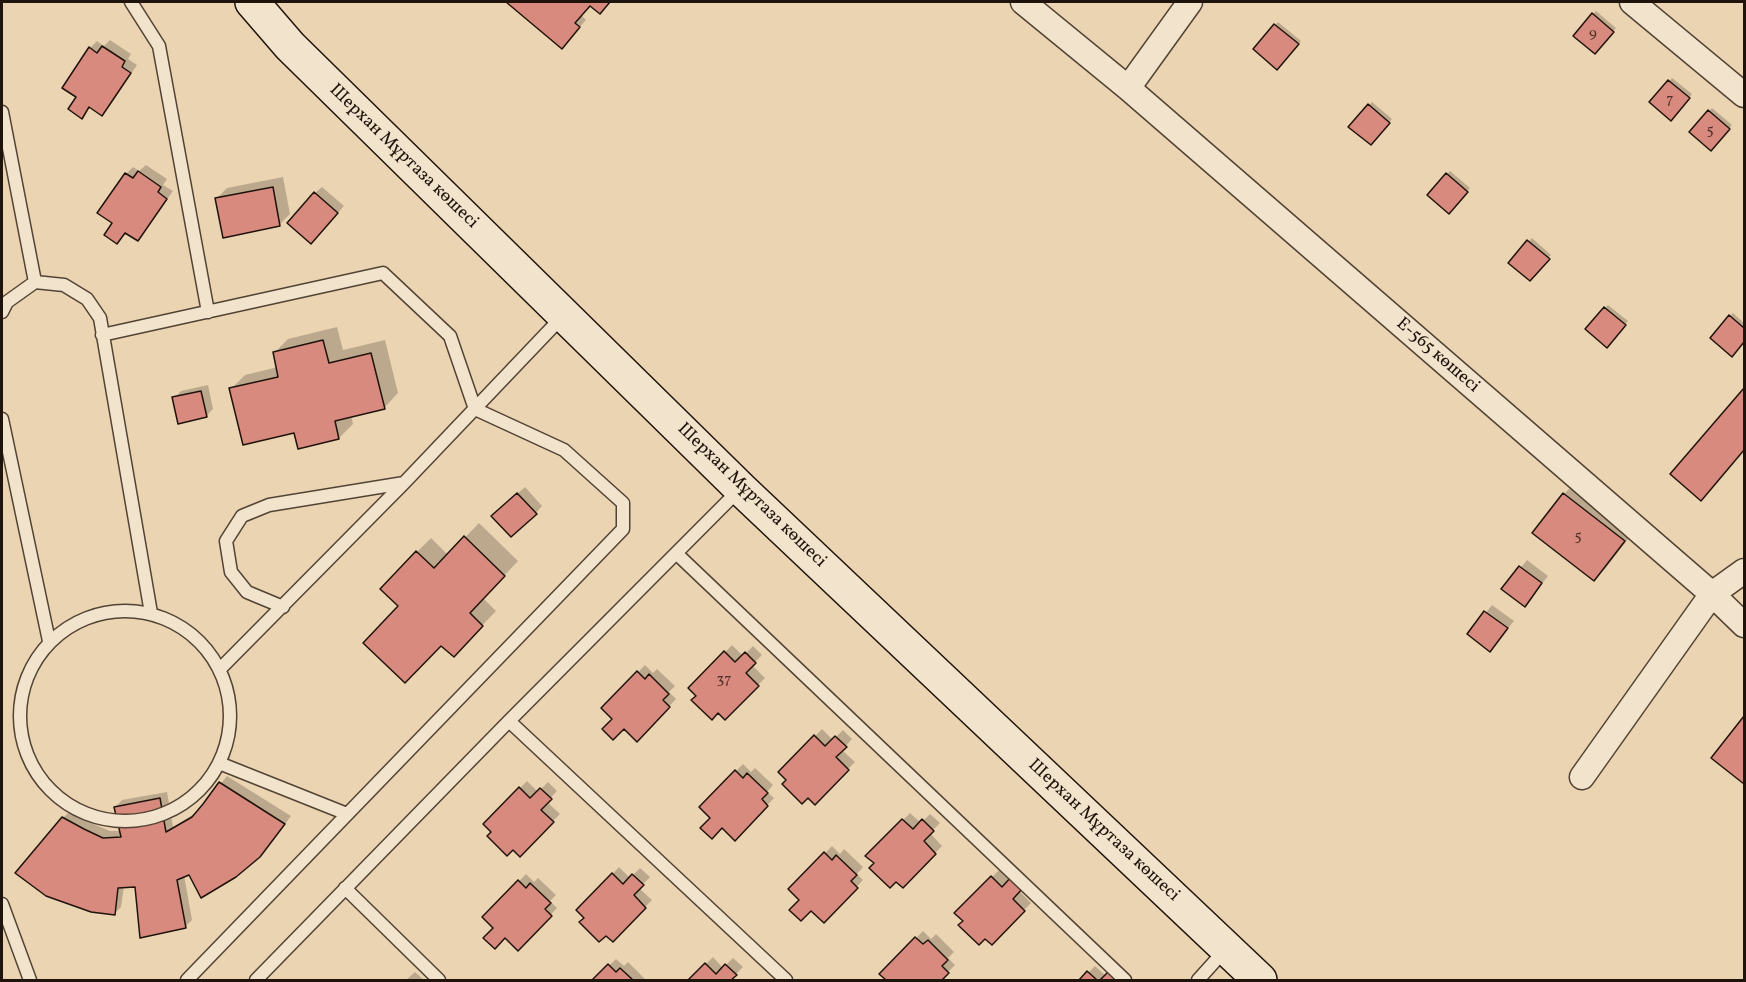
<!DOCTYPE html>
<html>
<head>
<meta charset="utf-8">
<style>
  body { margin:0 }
  #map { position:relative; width:1746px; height:982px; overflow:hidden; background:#ebd4b1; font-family:Vollkorn,serif }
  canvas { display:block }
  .frame { position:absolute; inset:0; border:3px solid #1f130c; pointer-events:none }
</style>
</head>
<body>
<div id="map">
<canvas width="1746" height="982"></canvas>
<div class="frame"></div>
</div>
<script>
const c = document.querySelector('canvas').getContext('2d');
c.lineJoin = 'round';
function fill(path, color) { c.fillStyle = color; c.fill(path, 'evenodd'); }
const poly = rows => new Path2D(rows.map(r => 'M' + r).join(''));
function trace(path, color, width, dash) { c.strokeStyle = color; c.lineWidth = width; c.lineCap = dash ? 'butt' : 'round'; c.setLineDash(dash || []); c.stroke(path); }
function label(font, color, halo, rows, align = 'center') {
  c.font = font + ' Vollkorn,serif'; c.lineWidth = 4.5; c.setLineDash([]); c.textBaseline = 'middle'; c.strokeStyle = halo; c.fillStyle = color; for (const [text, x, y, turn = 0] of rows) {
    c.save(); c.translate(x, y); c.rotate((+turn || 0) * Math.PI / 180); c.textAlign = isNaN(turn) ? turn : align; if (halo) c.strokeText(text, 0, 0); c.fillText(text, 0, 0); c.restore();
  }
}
const shadow = poly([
  [509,2,610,2,599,12,590,4,581,15,586,20,562,47],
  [1596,11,1616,28,1598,49,1593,14],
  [1278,22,1301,41,1277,68,1255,49],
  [110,40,131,54,128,59,137,65,109,107,102,114,91,106,82,117,78,97,90,48,97,41,104,46],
  [1672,78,1692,94,1674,116,1651,102],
  [1372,102,1392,119,1373,140,1369,105],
  [1712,108,1732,125,1714,146,1691,132],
  [146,165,167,179,163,185,173,191,144,232,137,239,126,232,117,242,126,174,133,167,139,171],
  [1450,171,1470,188,1452,209,1447,174],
  [283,177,290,214,279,225,217,198,227,188],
  [322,187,344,206,318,235,315,193],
  [1532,238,1551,255,1533,276,1510,263],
  [1608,305,1628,321,1607,346,1605,308],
  [1733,313,1744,323,1744,341,1732,355,1730,316],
  [337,327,343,350,385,340,398,393,384,408,351,415,353,424,339,438,295,431,231,389,245,375,278,367,274,353,288,339],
  [208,385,213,409,206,416,174,398,181,391],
  [1744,390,1744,450,1711,488,1672,474],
  [1574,484,1635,530,1605,569,1594,579,1564,494],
  [525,487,542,506,536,513,500,509],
  [479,523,518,561,483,598,496,611,454,655,400,606,417,552,431,538,448,555],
  [1527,560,1548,576,1525,605,1504,589],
  [1492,605,1514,621,1490,650,1469,634],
  [732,645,743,656,753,646,762,655,752,665,765,678,725,718,690,688],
  [645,665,653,673,657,669,675,686,669,692,676,699,637,740,603,708],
  [1744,718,1744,782,1714,758],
  [822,729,833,740,843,730,852,739,842,750,855,762,815,802,780,772],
  [743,764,751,772,755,768,773,785,767,792,774,798,735,839,701,807],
  [227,776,291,816,267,848,259,856,184,875,192,920,185,927,136,885,124,886,121,907,114,914,63,818,70,811,91,823,110,831,121,831,115,807,122,800,167,792,173,827,199,811],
  [527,781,538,792,548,782,557,791,547,802,560,814,520,855,485,824],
  [910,813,921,823,930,814,940,823,930,833,942,846,903,886,868,856],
  [832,846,840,854,844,849,863,867,857,874,863,880,824,921,790,889],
  [619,867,630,878,640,868,650,877,639,888,652,900,612,940,578,910],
  [999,870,1031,903,992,943,957,913],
  [526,874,534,882,538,878,556,895,550,901,557,908,518,949,484,917],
  [923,931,931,939,936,934,954,952,948,958,955,965,940,980,888,980,881,974],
  [713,957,723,968,733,958,743,967,733,977,736,980,690,980],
  [616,959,624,966,628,962,646,980,594,980],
  [1095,966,1106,976,1121,980,1081,980],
  [415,972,424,980,406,980]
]);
const building = poly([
  [506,2,610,2,600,14,590,6,575,23,580,27,562,49,506,2],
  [1592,13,1614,32,1595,54,1573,36,1592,13],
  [1274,24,1299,44,1277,70,1253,49,1274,24],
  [102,46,125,61,122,67,131,73,102,116,89,107,82,119,68,109,76,97,62,88,89,47,97,53,102,46],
  [1668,80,1690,98,1671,121,1649,102,1668,80],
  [1368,104,1390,123,1371,145,1348,127,1368,104],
  [1708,110,1730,129,1711,151,1689,132,1708,110],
  [138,171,161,187,158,192,167,199,138,241,125,233,117,244,104,235,112,223,97,213,125,173,133,178,138,171],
  [1446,173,1468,192,1449,214,1427,195,1446,173],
  [273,187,280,226,223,238,215,198,273,187],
  [314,192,338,213,311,244,287,223,314,192],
  [1527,240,1550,259,1530,281,1508,263,1527,240],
  [1604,307,1626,325,1607,348,1585,329,1604,307],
  [1729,315,1744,328,1744,342,1732,357,1710,338,1729,315],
  [323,340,329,363,371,353,385,409,335,421,339,439,298,449,294,433,243,445,229,388,278,377,273,352,323,340],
  [1744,388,1744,450,1701,501,1670,474,1744,388],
  [201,391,207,417,178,424,172,397,201,391],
  [517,493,537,514,511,537,491,516,517,493],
  [1563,493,1625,541,1594,581,1532,533,1563,493],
  [464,536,505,576,470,613,483,626,454,657,441,646,405,683,363,643,398,606,380,589,416,551,434,568,464,536],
  [1519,566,1542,583,1525,607,1501,589,1519,566],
  [1484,611,1508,628,1490,652,1467,634,1484,611],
  [724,651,735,662,745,652,756,663,746,673,759,686,725,720,718,713,712,720,691,700,696,696,688,688,724,651],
  [637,671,645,679,649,674,669,694,663,700,670,707,637,742,624,729,613,740,602,729,612,719,601,708,637,671],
  [1744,716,1744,784,1711,758,1744,716],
  [814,735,825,746,835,736,847,747,836,757,849,770,815,805,808,798,802,804,782,784,786,780,778,772,814,735],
  [735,770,743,778,747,773,768,793,762,799,768,806,735,841,722,828,712,839,700,828,710,818,699,807,735,770],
  [219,782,285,824,260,857,236,877,201,898,189,875,177,880,186,928,140,938,135,887,118,888,115,915,91,912,46,896,15,873,62,817,84,829,103,838,121,837,114,807,160,798,166,832,192,817,203,804,219,782],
  [519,787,530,798,540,788,552,799,541,810,554,822,520,857,513,850,507,856,487,836,491,832,483,824,519,787],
  [902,819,913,829,922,819,934,831,924,841,936,854,903,888,896,882,890,888,869,868,874,863,865,856,902,819],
  [824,852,832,860,836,855,857,875,851,881,858,888,824,923,811,911,801,921,789,910,799,900,788,889,824,852],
  [612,873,623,884,632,874,644,885,634,895,646,908,613,942,606,936,599,942,579,922,584,918,576,910,612,873],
  [991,876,1002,887,1011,877,1023,888,1013,899,1025,911,992,945,985,939,979,945,958,925,963,921,954,913,991,876],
  [518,880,526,888,530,883,551,903,545,909,552,916,518,951,505,938,495,949,483,938,493,928,482,917,518,880],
  [915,937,923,944,928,940,948,960,942,966,949,973,942,980,886,980,879,974,915,937],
  [705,963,716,974,725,964,737,975,731,980,688,980,705,963],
  [608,964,616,972,620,968,633,980,592,980,608,964],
  [1087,971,1097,980,1079,980,1087,971],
  [1108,972,1117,980,1100,980,1108,972]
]);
const lane = poly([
  [131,2,159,46,208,312],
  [2,112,35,282],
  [2,312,7,302,35,282,64,285,87,299,100,318,151,613],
  [102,335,383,273,450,336,475,409,564,450,623,503,623,529,187,980],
  [2,419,49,641],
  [677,554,1125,980],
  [283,607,247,592,231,572,226,541,242,516,269,505,404,483],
  '20 716a105 105 0 1 1 210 0a105 105 0 1 1-210 0Z',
  [221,668,404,483,563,316],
  [509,721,786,980],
  [219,763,347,814],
  [345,888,439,980],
  [2,904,30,980],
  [256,980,509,721,739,490],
  [1198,980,1225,950]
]);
const street = poly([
  [1023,2,1128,88,1712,594,1744,625],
  [1632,2,1744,95],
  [1128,88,1190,2],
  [1582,777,1712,594,1744,571]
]);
const secondary = poly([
  [252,2,290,46,741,489,1260,980]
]);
const numberNames = [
  ["9",1593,34],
  ["7",1670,100],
  ["5",1710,131],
  ["5",1578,537],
  ["37",724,680]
];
const streetNames = [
  ["Шерхан Мұртаза көшесі",403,157,44],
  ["Е-565 көшесі",1437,356,41],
  ["Шерхан Мұртаза көшесі",751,496,44],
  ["Шерхан Мұртаза көшесі",1103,831,43]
];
fill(shadow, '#0003');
fill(building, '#d88a7e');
trace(building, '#1f130c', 1.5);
trace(lane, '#524335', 15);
trace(street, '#524335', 27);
trace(secondary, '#1f130c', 36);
trace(lane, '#f2e3cc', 12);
trace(street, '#f2e3cc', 24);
trace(secondary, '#f2e3cc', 33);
label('15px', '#4d3128', null, numberNames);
label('18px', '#1f130c', '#f2e3cc', streetNames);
</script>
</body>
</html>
